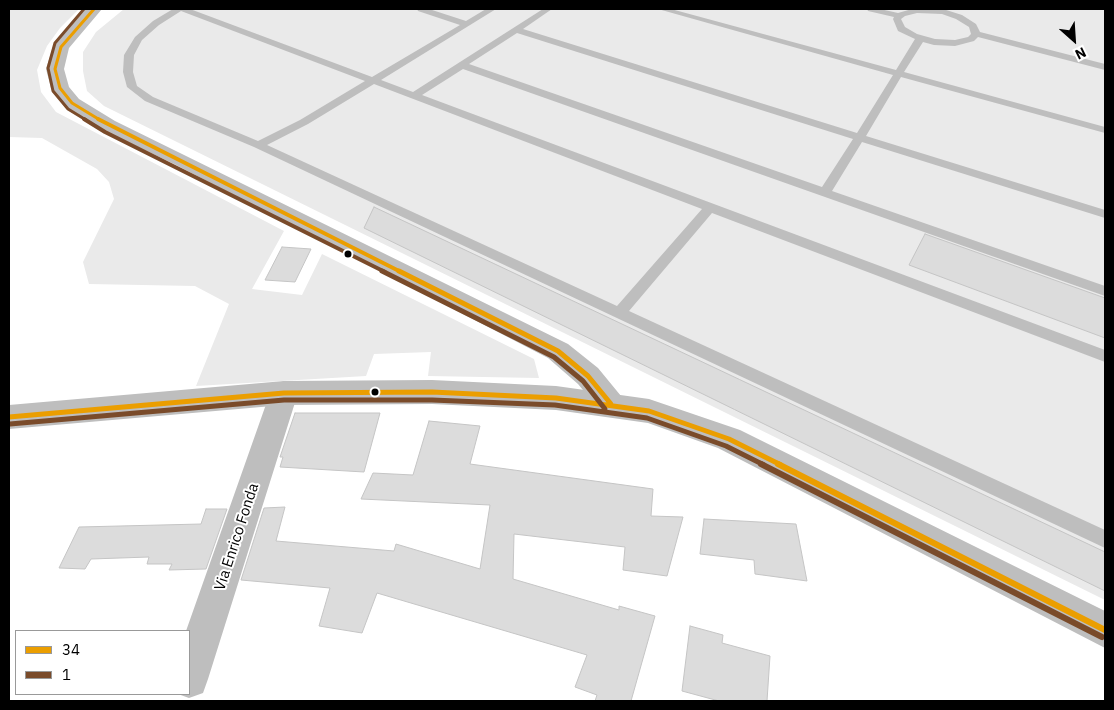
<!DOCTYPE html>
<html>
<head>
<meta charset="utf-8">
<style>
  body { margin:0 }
  #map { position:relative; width:1114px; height:710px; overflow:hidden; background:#fff; font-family:"IBM Plex Sans",sans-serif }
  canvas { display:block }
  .frame { position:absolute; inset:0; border:10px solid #000; pointer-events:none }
  .legend { position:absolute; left:15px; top:630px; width:175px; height:65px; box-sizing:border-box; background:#fff; border:1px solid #999; margin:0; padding:6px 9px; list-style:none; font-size:15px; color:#000 }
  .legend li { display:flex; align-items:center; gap:10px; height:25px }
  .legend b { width:25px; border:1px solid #999 }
  .north { position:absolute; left:1049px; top:15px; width:50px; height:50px; -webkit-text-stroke:4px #fff; paint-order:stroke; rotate:154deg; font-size:14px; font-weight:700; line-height:20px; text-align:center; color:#000 }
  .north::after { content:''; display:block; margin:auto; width:18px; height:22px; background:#000; clip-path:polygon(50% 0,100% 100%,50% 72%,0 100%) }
</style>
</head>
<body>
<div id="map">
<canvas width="1114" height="710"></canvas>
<div class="frame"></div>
<ul class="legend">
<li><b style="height:6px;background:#eb9e00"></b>34</li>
<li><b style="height:6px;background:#7a4b2a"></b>1</li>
</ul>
<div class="north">N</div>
</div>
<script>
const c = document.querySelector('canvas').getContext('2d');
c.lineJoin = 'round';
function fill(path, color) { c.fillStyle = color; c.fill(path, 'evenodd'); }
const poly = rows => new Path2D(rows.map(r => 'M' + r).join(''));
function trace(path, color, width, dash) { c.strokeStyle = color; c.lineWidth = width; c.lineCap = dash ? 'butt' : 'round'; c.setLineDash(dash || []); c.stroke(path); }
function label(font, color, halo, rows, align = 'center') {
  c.font = font + ' "IBM Plex Sans",sans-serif'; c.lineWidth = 4; c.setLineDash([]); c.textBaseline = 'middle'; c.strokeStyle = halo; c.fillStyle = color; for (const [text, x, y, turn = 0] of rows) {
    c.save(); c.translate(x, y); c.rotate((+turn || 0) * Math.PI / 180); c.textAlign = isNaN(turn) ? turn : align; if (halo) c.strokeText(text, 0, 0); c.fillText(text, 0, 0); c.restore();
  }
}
const green = poly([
  [9,9,79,9,60,28,47,46,37,70,41,92,56,112,284,231,252,289,302,295,322,254,534,359,539,378,428,376,431,352,374,354,366,376,196,386,229,304,195,286,89,284,83,262,114,199,109,182,97,169,42,138,9,137],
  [124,9,1105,9,1105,600,104,106,87,91,83,71,83,52,96,32]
]);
const building = poly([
  [374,207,1105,552,1105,591,364,228,374,207],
  [925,234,1105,298,1105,338,909,265,925,234],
  [282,247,311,249,295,282,265,280,282,247],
  [295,413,380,413,364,472,280,467,283,457,280,457,295,413],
  [429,421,480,426,470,464,653,489,651,516,683,517,667,576,623,570,625,547,514,534,513,579,619,610,619,606,655,616,631,701,595,701,597,695,575,687,587,655,377,593,362,633,319,626,330,588,241,580,264,508,285,507,276,541,394,551,396,544,480,569,490,505,361,499,373,473,413,475,429,421],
  [206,509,227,509,206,569,169,570,172,564,147,564,149,557,91,559,85,569,59,568,79,527,201,524,206,509],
  [704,519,796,524,807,581,755,574,754,560,700,554,704,519],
  [690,626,723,635,722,643,770,656,767,701,719,701,682,691,690,626]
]);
const service = poly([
  [173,9,190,9,372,77,460,25,418,11,417,9,429,9,466,21,486,9,496,9,381,80,413,92,543,9,552,9,523,29,857,133,893,75,658,9,671,9,896,70,915,39,898,31,893,19,894,17,868,11,867,9,880,9,898,13,912,9,943,9,962,15,976,24,980,32,1105,64,1105,70,978,37,974,41,955,46,934,45,923,42,904,72,1105,127,1105,133,901,77,866,136,1105,210,1105,218,862,142,832,191,1105,286,1105,296,463,69,422,95,1105,350,1105,362,712,213,629,311,1105,530,1105,548,254,147,145,101,127,87,123,72,124,55,135,37,153,21,173,9],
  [181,11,365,81,300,120,258,141,153,97,137,86,133,72,134,55,142,40,159,25,181,11],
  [917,13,942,14,956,19,969,27,971,34,968,37,955,40,935,39,917,34,905,27,901,19,905,16,917,13],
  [517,33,853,139,822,187,469,64,517,33],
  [374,84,702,209,617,306,267,145,308,124,374,84]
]);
const minor = poly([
  [86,9,102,9,69,48,64,69,69,87,79,99,115,121,568,344,598,368,621,396,626,404,621,412,611,416,601,412,578,384,548,358,176,165,101,129,65,107,51,88,46,69,53,47,86,9],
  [284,381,294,385,298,393,208,679,203,693,189,698,178,694,189,694,189,631,186,631,270,393,274,385,284,381]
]);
const tertiary = poly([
  [432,380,556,386,649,399,740,430,1105,611,1105,648,718,448,648,423,556,410,432,404,284,405,9,429,9,405,284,381,432,380]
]);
const bus1Far3 = poly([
  [94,9,61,47,55,69,60,88,72,103,100,120]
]);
const bus1Far2 = poly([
  [98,119,401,272]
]);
const bus1Far1 = poly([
  [399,271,558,351,588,376,611,404],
  [9,417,284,393,432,392,556,398,649,411,729,439,781,465]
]);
const bus1 = poly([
  [778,464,1105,630]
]);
const bus2Far3 = poly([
  [84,9,55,43,48,68,53,91,68,109,86,120]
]);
const bus2Far2 = poly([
  [84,119,105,132,385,272]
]);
const bus2Far1 = poly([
  [382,271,554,357,583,381,605,409],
  [10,424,284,400,432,400,555,405,647,418,726,446,764,465]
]);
const bus2 = poly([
  [761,464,1102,637]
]);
const markers = [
  [348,254,4.5,"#000"],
  [375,392,4.5,"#000"]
];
const nearStreetnames = [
  ["Via Enrico Fonda",237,537,-72]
];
fill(green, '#eaeaea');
fill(building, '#dcdcdc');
trace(building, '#c5c5c5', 1);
fill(service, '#bebebe');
fill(minor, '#bebebe');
fill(tertiary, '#bebebe');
trace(bus1Far3, '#eb9e00', 3);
trace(bus1Far2, '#eb9e00', 4);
trace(bus1Far1, '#eb9e00', 5);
trace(bus1, '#eb9e00', 6);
trace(bus2Far3, '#7a4b2a', 3);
trace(bus2Far2, '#7a4b2a', 4);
trace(bus2Far1, '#7a4b2a', 5);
trace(bus2, '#7a4b2a', 6);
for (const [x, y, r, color] of markers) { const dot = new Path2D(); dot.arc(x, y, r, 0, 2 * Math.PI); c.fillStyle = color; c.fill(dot); trace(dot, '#fff', 2); }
label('15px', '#000', '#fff', nearStreetnames);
</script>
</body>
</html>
